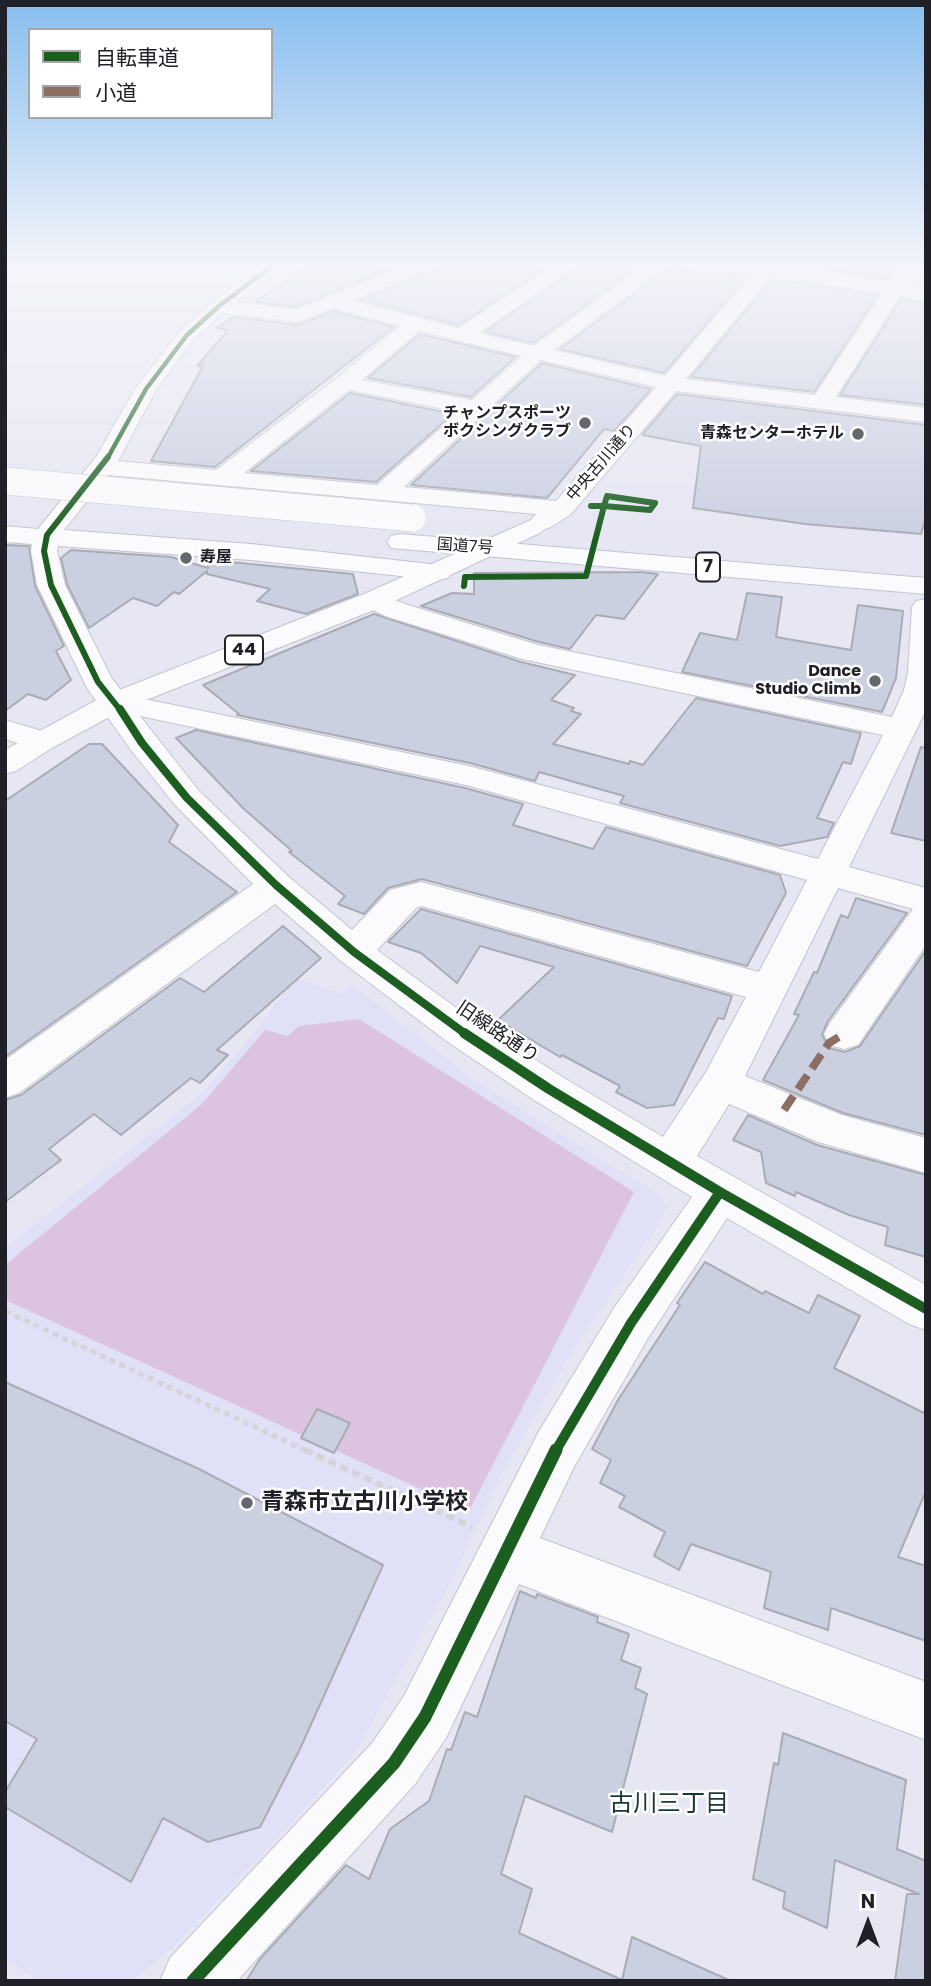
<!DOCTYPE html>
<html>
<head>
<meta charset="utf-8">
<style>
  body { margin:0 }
  #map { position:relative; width:931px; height:1986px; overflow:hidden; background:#e7e7f4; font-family:Poppins,"Noto Sans JP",sans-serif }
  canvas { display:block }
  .frame { position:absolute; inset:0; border:7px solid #202028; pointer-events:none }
  .legend { position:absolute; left:28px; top:28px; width:245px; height:91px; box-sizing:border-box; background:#fff; border:2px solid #a6a6a9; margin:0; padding:9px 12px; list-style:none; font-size:21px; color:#202028 }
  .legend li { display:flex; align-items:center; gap:14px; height:35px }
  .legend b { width:35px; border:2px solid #a6a6a9 }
  .north { position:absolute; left:833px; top:1888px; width:70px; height:70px; -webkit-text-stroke:5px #fff; paint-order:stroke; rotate:0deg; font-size:19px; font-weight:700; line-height:28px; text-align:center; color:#202028 }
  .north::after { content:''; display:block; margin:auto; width:24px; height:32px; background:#202028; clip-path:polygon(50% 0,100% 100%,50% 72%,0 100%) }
</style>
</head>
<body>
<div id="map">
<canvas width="931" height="1986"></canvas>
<div class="frame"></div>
<ul class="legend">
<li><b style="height:9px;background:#1b5e20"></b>自転車道</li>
<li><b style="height:9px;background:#8d6e63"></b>小道</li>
</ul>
<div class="north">N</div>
</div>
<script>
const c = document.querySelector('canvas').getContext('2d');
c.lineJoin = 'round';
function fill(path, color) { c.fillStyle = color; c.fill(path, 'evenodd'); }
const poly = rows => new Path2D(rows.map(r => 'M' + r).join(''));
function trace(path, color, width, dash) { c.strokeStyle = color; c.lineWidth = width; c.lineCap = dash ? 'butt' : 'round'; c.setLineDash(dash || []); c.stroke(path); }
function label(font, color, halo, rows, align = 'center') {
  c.font = font + ' Poppins,"Noto Sans JP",sans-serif'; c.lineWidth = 5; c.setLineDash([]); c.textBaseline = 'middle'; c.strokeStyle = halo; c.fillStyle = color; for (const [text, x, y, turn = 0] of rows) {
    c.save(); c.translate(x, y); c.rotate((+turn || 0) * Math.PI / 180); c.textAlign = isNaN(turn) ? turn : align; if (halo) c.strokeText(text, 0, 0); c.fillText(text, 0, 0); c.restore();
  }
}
const built = poly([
  [294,978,342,994,353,985,473,1079,661,1196,666,1207,663,1218,575,1347,535,1416,500,1478,453,1578,356,1751,311,1802,172,1949,133,1980,40,1981,5,1959,5,1248,202,1093,260,1026]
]);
const green = poly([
  [359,1019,634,1192,469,1511,5,1300,5,1265,201,1105,265,1030,288,1036,299,1026]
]);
const building = poly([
  [314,262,407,262,296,307,255,302,314,262],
  [442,262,555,262,459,325,360,300,439,268,442,262],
  [585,262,646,262,533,343,485,332,585,262],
  [783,262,886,262,898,264,888,279,783,262],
  [671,266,735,276,735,273,748,275,664,373,560,349,671,266],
  [772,279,878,295,814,392,691,377,772,279],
  [901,299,926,303,926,405,840,395,901,299],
  [334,311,394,327,215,467,151,461,203,366,197,366,228,330,216,328,233,317,298,325,334,311],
  [420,334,516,357,471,397,368,378,420,334],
  [542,363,651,389,614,431,604,429,547,498,411,485,542,363],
  [350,393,453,414,376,482,251,471,350,393],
  [677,394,926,425,926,518,921,534,805,524,693,508,701,446,642,435,677,394],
  [5,545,29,546,35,586,64,646,56,651,71,680,46,700,28,694,5,711,5,545],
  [71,550,171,557,208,568,209,560,353,574,358,594,306,614,257,601,270,589,207,574,207,571,179,594,174,592,157,606,133,598,89,628,67,584,61,558,71,550],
  [641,572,658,574,624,619,596,615,570,649,539,642,421,606,452,593,474,594,474,573,641,572],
  [747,593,782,597,776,637,851,650,858,605,903,611,896,678,882,712,682,672,700,633,737,640,747,593],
  [374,614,521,662,575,675,551,700,574,708,571,711,581,714,553,744,629,764,630,761,643,765,696,698,861,733,851,764,843,762,817,818,834,823,827,837,780,846,620,803,624,796,539,772,535,781,470,763,237,715,239,714,203,685,374,614],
  [196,730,465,788,523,804,513,825,593,849,606,827,780,875,786,893,747,966,422,879,388,888,364,914,338,904,345,896,289,852,292,851,244,809,176,738,196,730],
  [89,744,102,744,178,825,169,842,237,892,5,1057,5,801,89,744],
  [921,747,926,748,926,841,891,833,921,747],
  [856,898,907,913,828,1021,822,1035,829,1048,845,1052,860,1046,926,950,926,1135,843,1113,763,1080,799,1015,794,1014,814,972,817,973,841,915,848,918,856,898],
  [421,909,732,996,724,1019,718,1018,674,1105,647,1108,616,1092,620,1086,562,1055,560,1057,498,1020,554,967,480,946,457,983,421,953,388,942,421,909],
  [283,926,321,958,217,1050,228,1055,200,1083,191,1078,121,1135,94,1114,49,1149,61,1160,5,1202,5,1100,21,1095,180,978,204,992,283,926],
  [748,1115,817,1145,926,1175,926,1257,885,1245,888,1227,849,1215,796,1192,795,1196,766,1183,761,1152,733,1140,748,1115],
  [705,1262,763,1294,765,1291,809,1313,818,1295,860,1316,834,1368,926,1414,926,1491,898,1557,926,1566,926,1641,831,1608,828,1630,764,1608,771,1572,691,1544,679,1570,654,1556,665,1532,619,1507,625,1496,600,1483,611,1460,592,1449,618,1400,680,1305,677,1303,705,1262],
  [5,1382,199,1469,383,1565,299,1751,260,1827,208,1842,163,1818,131,1882,5,1807,5,1792,37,1739,5,1721,5,1382],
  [317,1409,350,1423,334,1453,301,1438,317,1409],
  [520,1591,536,1598,537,1594,598,1617,597,1622,629,1634,621,1660,641,1668,635,1688,647,1694,612,1832,525,1796,501,1874,532,1889,519,1933,622,1980,632,1937,731,1981,246,1981,260,1959,346,1865,369,1879,390,1829,429,1801,447,1749,451,1750,465,1712,477,1717,520,1591],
  [783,1733,906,1780,897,1849,926,1861,926,1981,895,1981,907,1894,919,1894,835,1860,827,1928,783,1908,785,1892,753,1879,774,1763,778,1765,783,1733]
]);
const pathFar1 = poly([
  [5,1311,309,1452]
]);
const path = poly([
  [305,1450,472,1527]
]);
const minor = poly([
  [266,262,287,262,237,302,296,310,414,262,440,262,438,266,352,301,459,328,560,262,582,262,479,333,534,346,651,262,672,262,554,350,665,376,753,273,713,266,711,262,781,262,779,265,889,282,903,262,921,262,907,285,926,288,926,300,900,296,836,397,926,408,926,422,676,391,571,514,551,527,542,530,533,527,529,522,536,514,108,475,64,530,251,544,448,566,452,572,448,578,438,580,251,560,58,546,57,551,65,585,112,679,125,695,469,766,818,859,883,735,522,659,385,616,364,606,360,600,364,594,374,592,405,604,538,645,892,717,904,690,908,672,912,607,916,601,926,599,926,710,849,867,926,888,926,945,858,1045,844,1049,830,1045,824,1034,830,1023,913,909,838,888,745,1076,842,1115,926,1138,926,1173,818,1142,729,1104,697,1156,926,1285,926,1330,909,1324,727,1218,648,1338,574,1467,540,1538,926,1682,926,1740,519,1584,446,1738,415,1784,237,1981,160,1981,170,1958,373,1742,404,1696,538,1433,614,1308,692,1197,534,1100,445,1040,341,961,275,904,19,1093,5,1098,5,1060,253,884,175,805,131,750,87,688,37,585,31,551,32,544,5,542,5,526,38,529,96,457,135,389,180,331,212,302,266,262],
  [771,276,882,293,815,395,686,379,771,276],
  [334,308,400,326,337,378,216,470,118,461,156,390,194,339,223,313,298,322,334,308],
  [419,331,522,356,472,400,362,380,419,331],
  [541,360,656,387,556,501,404,487,541,360],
  [349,390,459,412,377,485,244,473,349,390],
  [140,716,466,785,807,880,759,972,421,882,390,890,352,930,289,877,199,791,140,716],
  [421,906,746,997,706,1072,663,1137,564,1078,473,1020,377,950,416,908,421,906],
  [5,720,52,734,57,741,52,748,41,751,5,739,5,720]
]);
const major = poly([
  [533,519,542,522,546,527,542,532,384,606,126,708,52,748,16,771,5,774,5,750,104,696,364,594,533,519]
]);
const highway = poly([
  [400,534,926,578,926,594,391,548,387,542,391,536,400,534]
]);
const rail = poly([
  [5,276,29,262]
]);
const highwayBridge = poly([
  [5,481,412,518]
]);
const quiet = poly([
  [784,1110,829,1043,844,1034]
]);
const cyclewayFar4 = poly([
  [107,459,146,389,187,335,219,306,278,262]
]);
const cyclewayFar3 = poly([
  [108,457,47,535,44,551,51,585,98,682,121,711],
  [607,496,655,503,650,510,604,506,607,496],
  [591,506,604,506],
  [464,586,465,577,586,576,604,506]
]);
const cyclewayFar2 = poly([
  [120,709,142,743,187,798,276,885,354,952,467,1035]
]);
const cyclewayFar1 = poly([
  [464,1033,549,1089,720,1192,926,1309],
  [555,1452,631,1323,720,1192]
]);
const cycleway = poly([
  [193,1981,394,1763,425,1717,556,1450]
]);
const markers = [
  [585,423,7,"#66666f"],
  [858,434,7,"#66666f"],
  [186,558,7,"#66666f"],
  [875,681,7,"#66666f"],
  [247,1503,7,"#66666f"]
];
const farPoinames = [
  ["チャンプスポーツ",571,414],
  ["ボクシングクラブ",571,432],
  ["青森センターホテル",844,434],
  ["寿屋",200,558,"left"],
  ["Dance",861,672],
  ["Studio Climb",861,690]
];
const farStreetnames = [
  ["中央古川通り",602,463,-49],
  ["国道7号",465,547,4]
];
const shields = [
  [708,567,24],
  [244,650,38]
];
const shieldNames = [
  ["7",708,567],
  ["44",244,650]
];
const streetNames = [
  ["旧線路通り",497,1033,34]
];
const nearPoinames = [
  ["青森市立古川小学校",261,1503]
];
const nearNeighbourhoodnames = [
  ["古川三丁目",669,1805]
];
fill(built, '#e0e0f6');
fill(green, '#dcc4e0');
fill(building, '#cbd0e1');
trace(building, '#aaacb5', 2);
trace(minor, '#c4c4ce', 2);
trace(major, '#c4c4ce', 2);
trace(highway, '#c4c4ce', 2);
trace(pathFar1, '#d4d4d9', 5, [6, 4.5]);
trace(path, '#d4d4d9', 6, [8, 5]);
fill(minor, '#fbfbfd');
fill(major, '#fbfbfd');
fill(highway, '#fbfbfd');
trace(rail, '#b8b8bb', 2.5, [7, 7]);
trace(highwayBridge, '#c4c4ce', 28, []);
trace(highwayBridge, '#fbfbfd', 27);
trace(quiet, '#8d6e63', 8, [17, 8]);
trace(cyclewayFar4, '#1b5e20', 4.5);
trace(cyclewayFar3, '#1b5e20', 6);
trace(cyclewayFar2, '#1b5e20', 8);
trace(cyclewayFar1, '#1b5e20', 10);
trace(cycleway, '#1b5e20', 13);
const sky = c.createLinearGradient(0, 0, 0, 540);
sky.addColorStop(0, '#88beef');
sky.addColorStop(0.49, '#f4f4fa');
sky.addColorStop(1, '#f4f4fa00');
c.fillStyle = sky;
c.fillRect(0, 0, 931, 540);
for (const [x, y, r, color] of markers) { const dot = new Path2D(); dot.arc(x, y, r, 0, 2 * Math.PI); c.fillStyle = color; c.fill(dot); trace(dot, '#fff', 2.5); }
label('bold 16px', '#202028', '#fff', farPoinames, 'right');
label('16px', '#202028', '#fff', farStreetnames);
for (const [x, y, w] of shields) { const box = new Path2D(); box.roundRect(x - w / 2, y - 14.5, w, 29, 5); c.fillStyle = '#fff'; c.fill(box); trace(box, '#202028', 2); }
label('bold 18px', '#202028', null, shieldNames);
label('19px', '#202028', '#fff', streetNames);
label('bold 23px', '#202028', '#fff', nearPoinames, 'left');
label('24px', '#173731', '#fff', nearNeighbourhoodnames);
</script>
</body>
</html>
